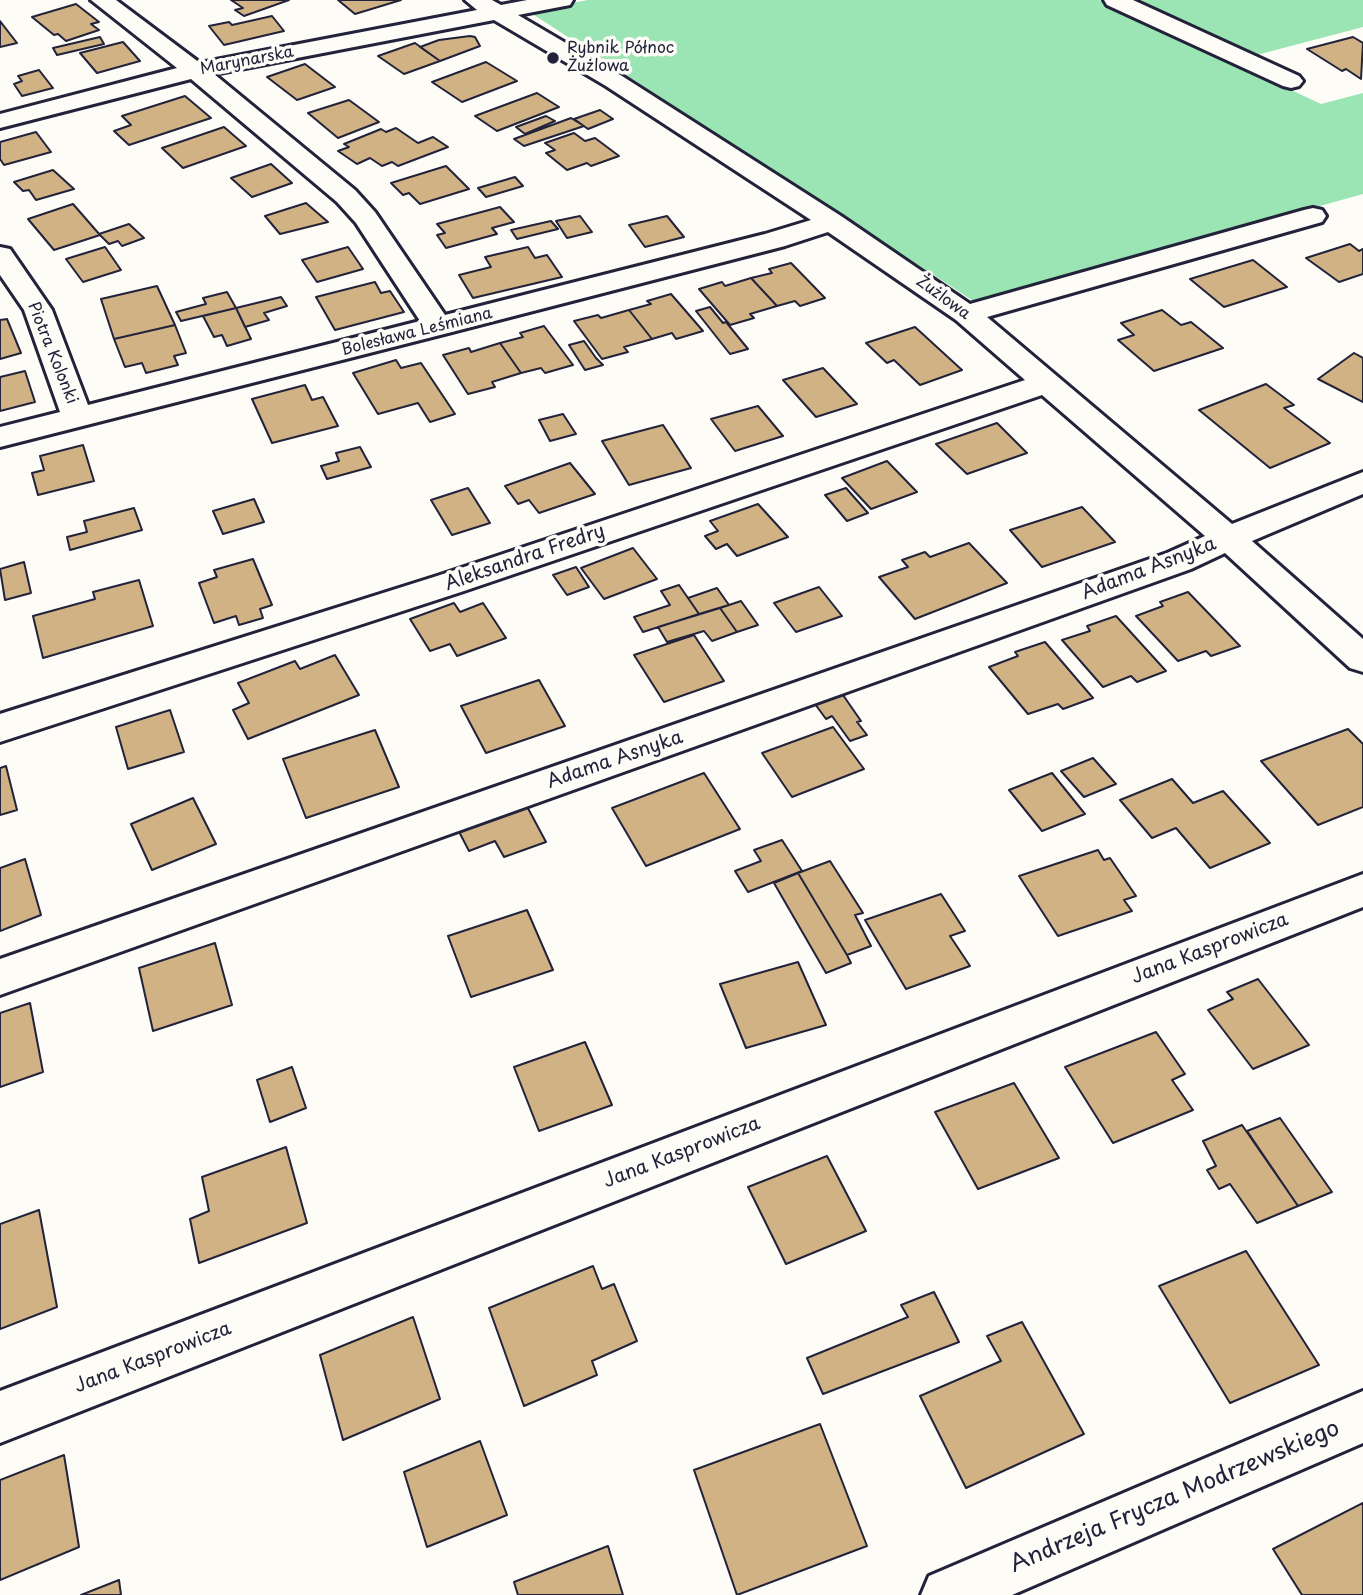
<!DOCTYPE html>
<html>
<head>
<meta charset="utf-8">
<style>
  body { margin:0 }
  canvas { display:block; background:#fdfcf7 }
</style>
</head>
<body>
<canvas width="1363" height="1595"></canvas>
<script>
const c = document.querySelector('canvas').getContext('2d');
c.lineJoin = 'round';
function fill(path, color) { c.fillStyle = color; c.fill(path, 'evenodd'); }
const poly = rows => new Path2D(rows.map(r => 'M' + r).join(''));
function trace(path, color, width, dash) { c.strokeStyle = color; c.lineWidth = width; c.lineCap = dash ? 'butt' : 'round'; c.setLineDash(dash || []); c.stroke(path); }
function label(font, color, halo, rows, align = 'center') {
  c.font = font + ' "Playpen Sans",sans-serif'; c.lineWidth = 7; c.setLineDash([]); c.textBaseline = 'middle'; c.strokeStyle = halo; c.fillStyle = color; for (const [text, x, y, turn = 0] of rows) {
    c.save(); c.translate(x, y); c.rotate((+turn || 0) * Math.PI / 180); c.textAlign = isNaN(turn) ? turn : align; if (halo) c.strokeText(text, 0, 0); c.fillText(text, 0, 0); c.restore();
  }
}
const green = poly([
  [588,0,1099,0,1321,104,1363,93,1363,194,975,302,528,11],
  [1126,0,1363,0,1363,27,1249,57]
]);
const building = poly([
  [231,0,289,0,244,16,235,10,243,8,231,0],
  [338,0,401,0,355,14,338,0],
  [76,4,99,22,91,24,99,30,66,41,58,34,54,35,32,17,76,4],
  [272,16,284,31,224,45,209,26,229,22,232,25,272,16],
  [0,21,17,43,0,47,0,21],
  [470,36,475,37,480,46,440,61,420,47,439,40,470,36],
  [100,37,104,44,57,55,53,48,100,37],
  [1353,37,1363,43,1361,79,1346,69,1342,71,1307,49,1353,37],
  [123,42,140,61,97,73,80,53,123,42],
  [415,43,440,61,404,74,378,56,415,43],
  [486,62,517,81,462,102,432,82,486,62],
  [305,64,335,87,297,100,267,77,305,64],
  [39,70,53,88,22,96,14,84,22,81,18,76,39,70],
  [537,93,559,107,497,131,475,116,537,93],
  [185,96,211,118,129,145,114,131,131,125,122,116,185,96],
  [349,100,379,122,338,138,308,113,349,100],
  [600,110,613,119,588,129,574,119,600,110],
  [546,116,555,121,525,134,516,127,546,116],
  [571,118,584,126,524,146,514,139,571,118],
  [224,127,246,146,183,168,162,148,224,127],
  [396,128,418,143,433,137,448,147,398,166,392,162,382,166,370,158,357,164,338,151,349,147,344,144,381,129,386,132,396,128],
  [36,132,51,152,4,165,0,159,0,142,36,132],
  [574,133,585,141,595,138,619,156,591,166,587,163,567,170,546,153,555,150,545,143,574,133],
  [271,164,292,183,252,197,231,178,271,164],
  [446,166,469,189,420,204,409,193,403,195,391,183,446,166],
  [53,170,74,189,36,200,29,190,23,191,14,182,53,170],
  [515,177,523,186,486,197,478,188,515,177],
  [306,203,328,222,280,234,265,216,306,203],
  [73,204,100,235,54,250,28,219,73,204],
  [500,207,514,222,492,228,497,234,446,248,437,235,445,233,437,224,500,207],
  [580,216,592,232,567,238,556,221,580,216],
  [667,216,684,237,645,247,629,225,667,216],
  [551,221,558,229,517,239,511,230,551,221],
  [129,224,144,238,122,246,118,241,109,244,99,234,129,224],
  [1350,244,1359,251,1363,249,1363,274,1339,282,1306,258,1350,244],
  [105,247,121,270,83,282,66,259,105,247],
  [348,247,363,269,317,282,302,260,348,247],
  [528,247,535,258,547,255,562,277,473,298,459,275,491,267,485,257,528,247],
  [1253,260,1287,287,1224,307,1190,279,1253,260],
  [791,263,825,298,800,306,795,301,777,306,751,278,772,273,769,269,791,263],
  [751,278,777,306,750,314,754,318,730,325,699,289,722,282,725,286,751,278],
  [375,282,381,293,390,291,404,312,335,330,316,297,375,282],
  [157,286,175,325,114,339,101,299,157,286],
  [227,292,236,308,181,321,176,312,206,304,203,298,227,292],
  [671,294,703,331,676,339,672,333,652,339,629,310,651,304,647,301,671,294],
  [281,297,287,306,264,313,269,320,245,327,236,308,281,297],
  [710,307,723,323,726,322,748,349,730,354,696,311,710,307],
  [236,308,251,339,227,346,222,335,214,337,203,316,236,308],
  [629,310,652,339,624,347,628,352,602,359,574,321,598,315,601,318,629,310],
  [1162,310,1181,325,1191,322,1223,348,1154,371,1118,340,1134,335,1121,323,1162,310],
  [7,319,21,353,0,359,0,320,7,319],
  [175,325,186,353,174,356,178,365,146,373,142,363,125,367,114,339,175,325],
  [544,326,573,365,545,373,541,368,521,373,500,343,523,337,520,333,544,326],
  [915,327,962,370,920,385,894,360,887,363,866,343,915,327],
  [584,341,596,358,603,365,585,370,569,345,584,341],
  [500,343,521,373,492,382,495,387,468,394,443,355,469,348,471,352,500,343],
  [1354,353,1363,358,1363,402,1318,379,1354,353],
  [396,360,401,368,421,363,455,414,430,422,418,403,378,414,353,373,396,360],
  [823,368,857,404,816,417,783,380,823,368],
  [25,371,35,402,0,411,0,377,25,371],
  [1266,384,1294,405,1284,408,1330,443,1270,468,1199,410,1266,384],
  [305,385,312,400,323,397,338,426,272,443,252,399,305,385],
  [758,406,783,436,735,451,711,419,758,406],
  [563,414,576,434,550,441,539,420,563,414],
  [997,423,1027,453,967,474,936,444,997,423],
  [663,425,691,468,629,485,602,441,663,425],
  [83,445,94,481,38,495,32,473,44,470,40,456,83,445],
  [360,447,371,467,327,479,321,466,339,461,336,453,360,447],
  [887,461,917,492,871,509,842,478,887,461],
  [570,463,595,494,539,513,529,500,518,504,505,486,570,463],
  [468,488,490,523,452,535,431,500,468,488],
  [846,488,868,513,847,521,825,495,846,488],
  [254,499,264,522,223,534,213,511,254,499],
  [758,504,788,537,737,556,727,544,716,549,705,536,718,531,710,521,758,504],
  [1082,507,1115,542,1042,567,1010,530,1082,507],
  [134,508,142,530,70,550,67,537,87,532,84,521,134,508],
  [969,543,1007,583,915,619,879,577,908,567,902,560,925,552,930,557,969,543],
  [633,548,657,579,604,599,581,568,633,548],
  [253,559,272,605,260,609,263,618,239,625,236,616,214,623,199,583,217,577,214,570,253,559],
  [24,562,31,593,5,600,0,569,24,562],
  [576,567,589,587,567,595,553,575,576,567],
  [139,580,153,626,43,658,33,616,95,599,93,592,139,580],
  [679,585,699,614,643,632,634,617,670,605,661,591,679,585],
  [819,587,842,616,796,632,774,603,819,587],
  [717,588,729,605,699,614,688,598,717,588],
  [1188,592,1240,646,1211,656,1206,651,1178,661,1136,616,1163,606,1160,602,1188,592],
  [741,601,758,625,737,632,720,608,741,601],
  [454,603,460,612,483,603,506,638,457,656,450,644,430,651,410,619,454,603],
  [720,608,737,632,712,641,704,631,667,642,658,627,720,608],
  [1116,616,1166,671,1137,682,1131,676,1103,687,1062,640,1090,631,1087,626,1116,616],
  [694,635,724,681,664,702,634,655,694,635],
  [1045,642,1093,698,1063,709,1058,704,1028,714,989,667,1018,656,1015,652,1045,642],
  [335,655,359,695,248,739,233,710,249,703,238,683,295,661,300,669,335,655],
  [539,680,565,726,486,753,461,706,539,680],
  [843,695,861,721,857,722,867,735,850,741,832,716,826,719,815,704,843,695],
  [170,710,184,752,128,769,116,727,170,710],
  [833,727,864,769,792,797,762,753,833,727],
  [1348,729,1363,744,1363,807,1318,825,1261,761,1348,729],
  [375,730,399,787,306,818,283,759,375,730],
  [1093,758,1116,784,1084,797,1061,771,1093,758],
  [6,766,17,810,0,815,0,768,6,766],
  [704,773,740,829,646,866,612,808,704,773],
  [1052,773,1085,814,1042,831,1009,790,1052,773],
  [1172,779,1193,803,1223,791,1270,843,1210,868,1176,828,1152,838,1120,800,1172,779],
  [522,797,546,842,504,857,495,841,469,851,454,822,522,797],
  [193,798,216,844,152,870,131,824,193,798],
  [782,840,802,871,748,892,735,871,761,861,754,850,782,840],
  [1098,850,1104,860,1110,858,1136,896,1124,900,1132,911,1058,936,1019,876,1098,850],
  [25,859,41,915,0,931,0,868,25,859],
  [830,861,863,913,855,915,871,946,847,955,798,873,830,861],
  [798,873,847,955,851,963,826,973,774,883,798,873],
  [941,894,965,931,950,936,970,966,906,989,865,920,941,894],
  [527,910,553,970,471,997,448,936,527,910],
  [215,943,232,1005,153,1031,139,968,215,943],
  [798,962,826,1025,746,1048,720,984,798,962],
  [1258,979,1309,1045,1253,1069,1208,1010,1233,999,1227,992,1258,979],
  [30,1003,43,1072,0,1087,0,1013,30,1003],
  [1156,1032,1185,1074,1172,1080,1193,1110,1113,1143,1065,1067,1156,1032],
  [585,1042,612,1105,539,1131,514,1067,585,1042],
  [292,1067,306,1108,270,1122,257,1080,292,1067],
  [1014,1083,1059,1158,978,1189,935,1112,1014,1083],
  [1280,1118,1332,1192,1298,1206,1247,1131,1280,1118],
  [1242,1125,1298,1206,1257,1223,1230,1184,1219,1189,1207,1170,1216,1166,1203,1141,1242,1125],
  [286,1147,307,1223,199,1263,190,1219,209,1211,202,1177,286,1147],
  [827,1156,866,1231,786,1264,748,1187,827,1156],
  [39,1210,57,1307,0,1329,0,1224,39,1210],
  [1246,1251,1319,1365,1230,1403,1159,1286,1246,1251],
  [593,1266,602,1289,614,1284,637,1341,592,1361,597,1375,524,1406,489,1308,593,1266],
  [934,1292,959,1342,823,1394,807,1358,908,1317,901,1305,934,1292],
  [413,1317,440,1399,343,1440,320,1355,413,1317],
  [1022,1322,1084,1434,966,1488,920,1396,1001,1361,987,1336,1022,1322],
  [820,1424,867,1546,737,1595,694,1470,820,1424],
  [480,1441,507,1515,427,1547,404,1472,480,1441],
  [64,1455,79,1547,0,1580,0,1480,64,1455],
  [1363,1503,1363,1595,1302,1595,1273,1549,1363,1503],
  [608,1546,623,1595,518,1595,514,1582,608,1546],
  [119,1580,121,1595,81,1595,119,1580]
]);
const minor = poly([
  [91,0,116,0,200,63,477,10,465,0,492,0,501,5,527,0,573,0,570,5,518,15,622,76,841,216,970,304,1304,210,1313,208,1322,210,1326,216,1322,222,987,317,1232,524,1363,472,1363,494,1252,541,1363,639,1363,672,1350,668,1225,553,1191,569,0,995,0,959,1167,553,1205,536,1042,395,461,592,0,742,0,714,437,576,1025,380,956,320,828,232,785,246,448,333,0,447,0,427,60,412,24,310,0,275,0,247,10,249,52,310,88,405,420,321,356,223,337,202,191,79,0,128,0,114,177,68,91,0],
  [494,20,606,86,811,220,765,234,445,315,375,212,355,190,214,74,494,20],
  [1104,0,1133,0,1299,76,1303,81,1299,86,1291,88,1283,86,1107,5,1104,0],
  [1363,874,1363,907,0,1443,0,1391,1363,874],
  [1363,1391,1363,1443,1012,1595,921,1595,929,1576,1363,1391]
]);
const markers = [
  [553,58,7,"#22223b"]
];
const farPoinames = [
  ["Rybnik Północ",567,49],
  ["Żużlowa",567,67]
];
const farStreetnames = [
  ["Marynarska",247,61,-11],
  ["Żużlowa",943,298,36],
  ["Bolesława Leśmiana",417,332,-14],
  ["Piotra Kolonki",52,353,68]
];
const streetNames = [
  ["Aleksandra Fredry",525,558,-19],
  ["Adama Asnyka",1149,569,-21],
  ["Adama Asnyka",615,760,-19],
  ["Jana Kasprowicza",1210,949,-21],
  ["Jana Kasprowicza",682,1153,-21],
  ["Jana Kasprowicza",153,1358,-21]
];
const nearStreetnames = [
  ["Andrzeja Frycza Modrzewskiego",1175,1497,-23]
];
fill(green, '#9be4b3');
fill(building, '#d0b284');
trace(building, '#22223b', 2);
trace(minor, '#22223b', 6);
fill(minor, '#fdfcf7');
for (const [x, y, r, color] of markers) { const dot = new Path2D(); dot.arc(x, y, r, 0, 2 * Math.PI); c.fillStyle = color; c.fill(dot); trace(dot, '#fdfcf7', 2.5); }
label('16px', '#22223b', '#fdfcf7', farPoinames, 'left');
label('16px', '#22223b', '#fdfcf7', farStreetnames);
label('19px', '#22223b', '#fdfcf7', streetNames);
label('23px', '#22223b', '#fdfcf7', nearStreetnames);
</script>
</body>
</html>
